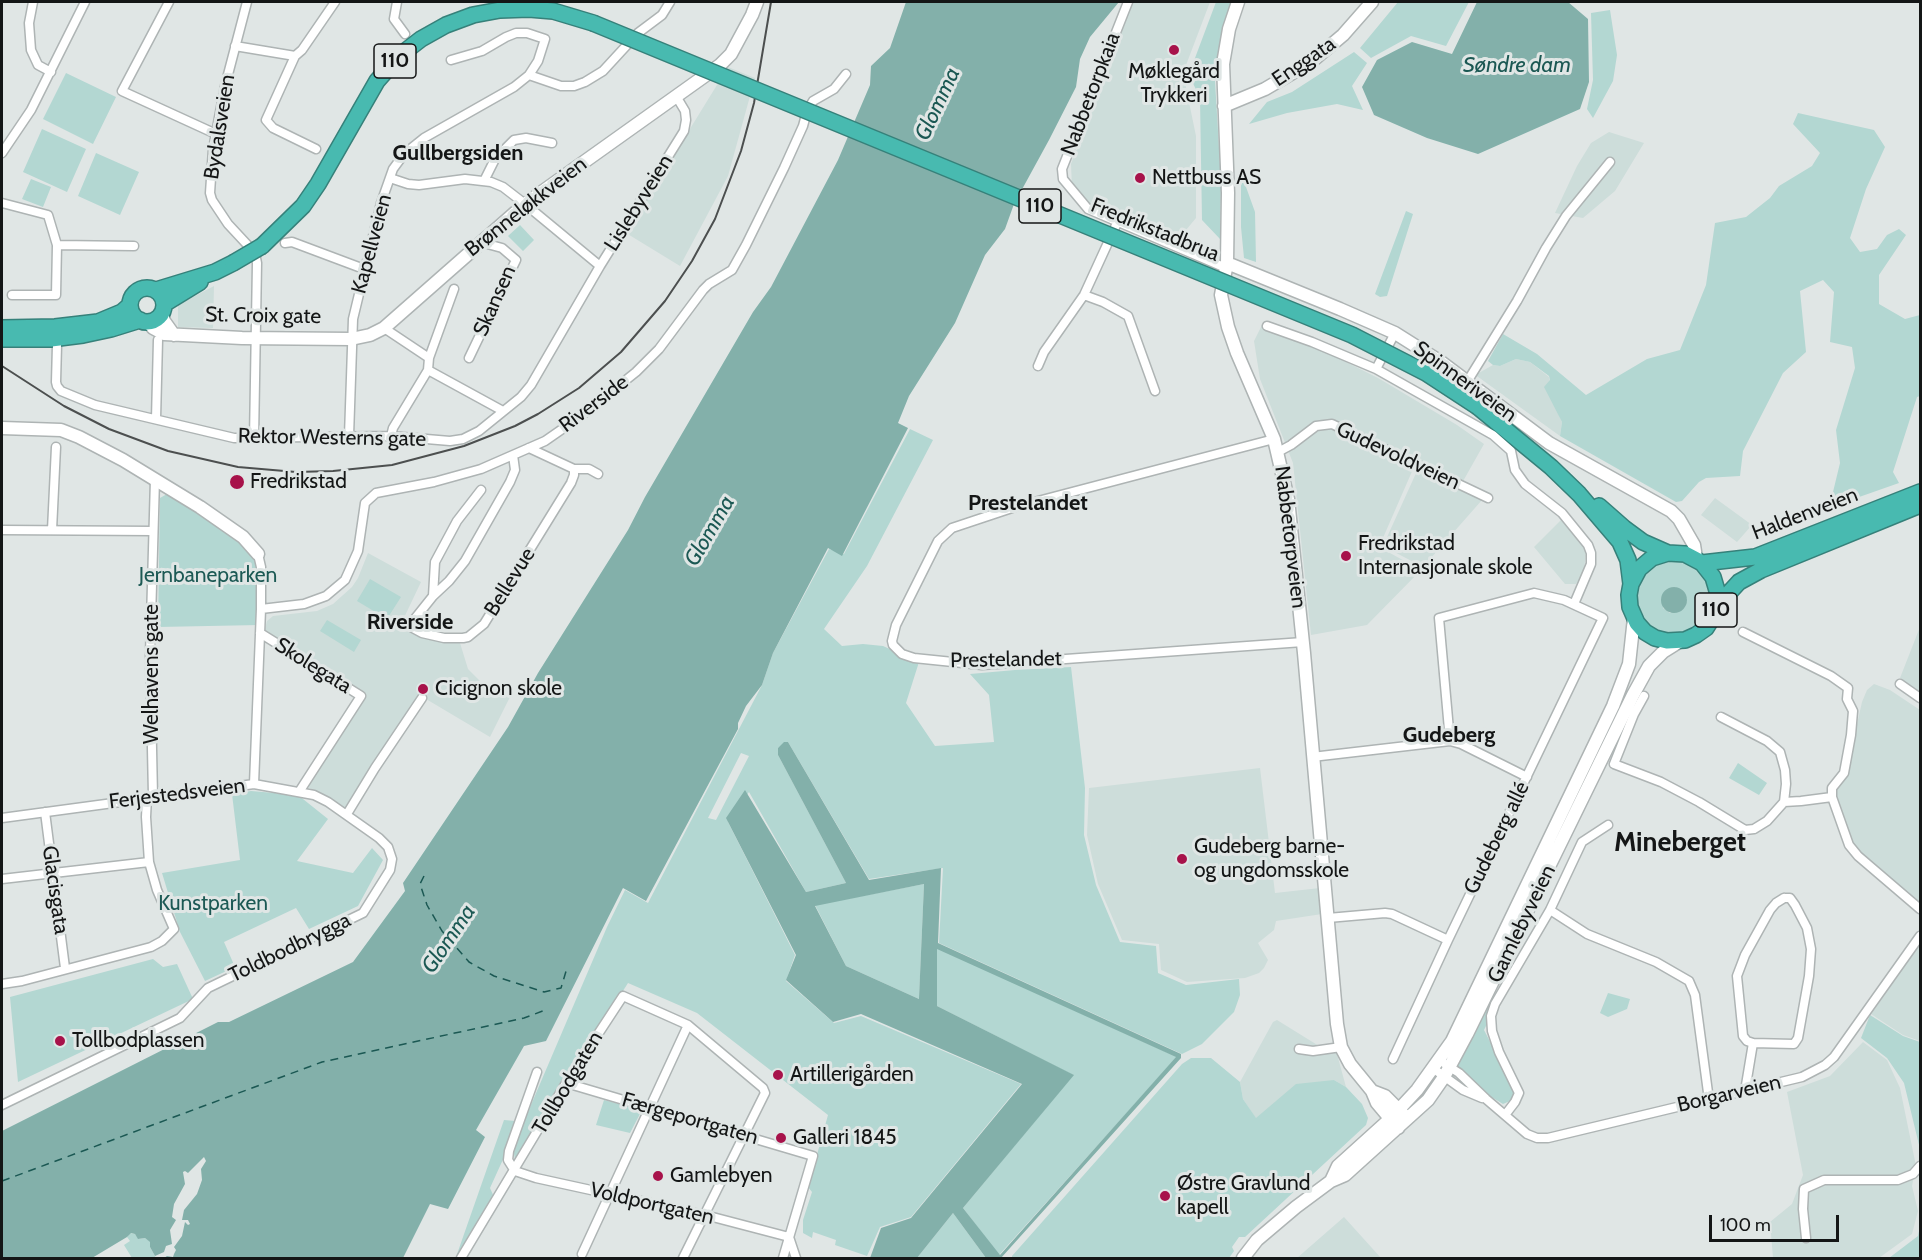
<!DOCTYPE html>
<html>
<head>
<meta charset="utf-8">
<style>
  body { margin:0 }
  #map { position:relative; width:1922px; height:1260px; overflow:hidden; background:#e0e6e5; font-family:Cabin,sans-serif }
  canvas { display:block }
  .frame { position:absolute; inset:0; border:3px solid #141616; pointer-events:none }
  .scale { position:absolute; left:1709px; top:1215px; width:130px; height:27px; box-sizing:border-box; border:3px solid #141616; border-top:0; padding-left:8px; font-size:18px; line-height:21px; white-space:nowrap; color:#141616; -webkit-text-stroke:4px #e0e6e5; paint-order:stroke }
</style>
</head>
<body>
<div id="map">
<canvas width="1922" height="1260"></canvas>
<div class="frame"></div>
<div class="scale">100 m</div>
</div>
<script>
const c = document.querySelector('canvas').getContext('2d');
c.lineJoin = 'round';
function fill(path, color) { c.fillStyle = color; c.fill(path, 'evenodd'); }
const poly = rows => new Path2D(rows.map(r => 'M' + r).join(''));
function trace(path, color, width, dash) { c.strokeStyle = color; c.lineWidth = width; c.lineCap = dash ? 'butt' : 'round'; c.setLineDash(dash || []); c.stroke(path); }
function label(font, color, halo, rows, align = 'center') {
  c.font = font + ' Cabin,sans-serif'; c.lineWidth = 6; c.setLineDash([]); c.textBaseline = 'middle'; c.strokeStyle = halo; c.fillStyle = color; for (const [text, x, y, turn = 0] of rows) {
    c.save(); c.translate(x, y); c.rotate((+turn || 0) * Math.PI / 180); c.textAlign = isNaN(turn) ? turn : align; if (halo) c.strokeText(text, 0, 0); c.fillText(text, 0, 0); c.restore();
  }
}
const built = poly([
  [1133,2,1210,2,1183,73,1196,136,1196,218,1186,230,1163,235,1085,203,1072,188,1071,164],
  [728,67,755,78,728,176,680,266,626,233],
  [1609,132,1644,143,1615,191,1583,218,1555,213,1577,166,1591,143],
  [214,286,213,328,178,327,178,305],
  [1264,321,1378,378,1457,425,1484,444,1462,483,1417,460,1379,547,1421,570,1367,625,1311,635,1293,463,1260,379,1254,341],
  [1516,359,1530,362,1549,377,1557,410,1562,422,1560,436,1474,374,1477,374,1493,365,1500,366],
  [1417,471,1482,500,1423,567,1383,546],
  [1715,498,1752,525,1737,542,1701,515],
  [1561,520,1586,550,1584,572,1576,584,1565,584,1534,547],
  [368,553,421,582,401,624,414,632,435,639,460,643,468,669,480,681,510,697,490,737,426,699,352,812,306,786,363,697,264,633,267,621,273,616,317,611,333,604,352,587,358,578],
  [1920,627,1920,694,1900,678],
  [1874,684,1890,690,1920,710,1920,906,1856,850,1849,836,1836,798,1836,789,1845,778,1862,702,1867,690],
  [1260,768,1275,893,1320,888,1322,914,1276,921,1274,930,1258,943,1268,960,1264,968,1259,973,1245,978,1187,982,1161,970,1159,944,1122,940,1098,884,1087,835,1089,788],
  [1920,944,1920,1041,1903,1035,1871,1014],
  [1277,1020,1319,1046,1334,1043,1346,1087,1334,1080,1256,1119,1243,1099,1240,1082,1273,1022],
  [1863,1042,1887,1060,1900,1088,1916,1166,1912,1186,1918,1211,1912,1234,1879,1258,1773,1258,1770,1222,1792,1204,1803,1175,1787,1092,1830,1076],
  [1344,1217,1381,1258,1297,1258]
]);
const green = poly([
  [1216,2,1235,2,1220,50,1215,81,1221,181,1220,239,1202,220,1200,99,1189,74],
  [1398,2,1469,2,1446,46,1411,36,1371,58,1360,48],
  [1610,10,1617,55,1613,81,1593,118,1587,109,1593,80,1591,13],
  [1354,52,1367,63,1352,86,1363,110,1337,104,1287,113,1249,124,1267,102,1292,92],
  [66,73,116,97,93,144,43,119],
  [1798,113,1874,130,1885,147,1866,189,1850,238,1860,252,1877,249,1887,235,1899,229,1906,235,1879,275,1879,304,1905,319,1920,315,1920,396,1917,397,1893,472,1899,483,1825,509,1833,492,1840,463,1836,430,1855,368,1852,347,1830,342,1834,292,1823,280,1800,291,1806,352,1783,373,1743,451,1740,476,1706,478,1699,482,1682,501,1676,502,1560,436,1562,422,1544,387,1550,380,1549,376,1530,362,1516,359,1500,366,1493,365,1488,361,1503,334,1537,354,1586,395,1647,359,1680,350,1706,285,1715,223,1746,217,1770,198,1779,186,1812,166,1820,153,1793,124],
  [42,129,86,149,67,192,23,172],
  [96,153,139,172,120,215,78,196],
  [1241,173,1255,212,1256,262,1244,258,1241,227],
  [31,179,51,187,43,207,22,199],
  [1406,211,1413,214,1387,296,1380,297,1375,294],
  [520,225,534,240,523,251,508,236],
  [910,429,933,440,867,566,824,629,842,646,863,644,883,646,919,662,906,703,935,746,994,742,989,695,970,674,1015,670,1071,667,1085,788,1084,835,1096,885,1120,942,1156,946,1158,973,1186,985,1239,979,1240,995,1234,1012,1202,1044,1182,1054,939,943,943,868,869,879,788,742,778,748,778,755,846,883,806,892,749,792,728,822,795,955,786,981,834,1023,861,1016,1021,1084,911,1217,880,1227,867,1256,835,1245,836,1240,813,1232,812,1238,803,1233,803,1220,812,1192,808,1187,828,1115,697,1013,628,983,515,1160,513,1147,607,927,625,890,648,903,762,685,773,653,829,549,844,554],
  [741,753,749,756,716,820,708,818],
  [167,494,239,537,259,563,259,625,158,627,160,498],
  [1677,560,1689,563,1700,571,1708,581,1712,594,1712,607,1698,630,1674,639,1649,631,1635,610,1637,585,1643,574,1653,566,1664,561],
  [1675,587,1679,589,1687,599,1685,607,1670,613,1663,608,1671,588],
  [370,579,401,597,387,619,357,601],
  [327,620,361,640,354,652,320,631],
  [1738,763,1767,783,1759,795,1729,778],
  [251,791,298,795,328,819,297,861,353,873,372,848,383,860,358,906,309,929,296,908,224,942,235,967,205,981,180,932,162,873,240,860,232,794],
  [924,884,919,999,846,966,815,905],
  [937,948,1177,1057,999,1255,963,1208,1073,1075,937,1006],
  [153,959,163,967,177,964,193,999,18,1082,10,997],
  [1608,993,1630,999,1627,1009,1608,1017,1600,1013],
  [1488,1002,1493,1004,1492,1014,1484,1030,1513,1086,1514,1094,1510,1101,1503,1104,1460,1078,1451,1075],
  [1870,1015,1903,1036,1920,1042,1920,1149,1904,1083,1887,1058,1861,1038],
  [1191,1058,1211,1058,1240,1082,1243,1099,1256,1118,1296,1084,1334,1080,1346,1087,1362,1104,1368,1118,1366,1125,1245,1237,1239,1237,1232,1247,1234,1251,1229,1258,1012,1258,1012,1256,1182,1064],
  [604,1100,642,1110,630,1133,596,1125],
  [504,1120,516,1121,505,1155,490,1188,494,1197,459,1258,456,1257],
  [953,1213,986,1258,917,1258],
  [1920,1226,1920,1258,1889,1258,1918,1236],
  [130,1233,135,1234,139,1239,145,1238,152,1243,150,1247,156,1258,132,1258,124,1245,130,1241,127,1237]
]);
const water = poly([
  [906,2,1119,2,1090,37,1080,59,1076,87,1049,140,1014,204,1005,229,985,255,955,323,909,396,898,423,908,428,842,556,828,548,773,653,762,685,746,706,738,723,738,729,646,901,623,888,546,1041,524,1046,476,1130,485,1137,448,1209,430,1204,403,1258,164,1258,167,1256,173,1257,174,1254,176,1250,174,1247,182,1236,185,1222,188,1225,190,1224,188,1220,182,1220,184,1210,197,1194,202,1180,201,1169,206,1161,204,1157,188,1173,185,1171,183,1172,185,1184,174,1204,172,1217,176,1220,170,1230,172,1244,166,1246,164,1252,155,1256,150,1247,150,1242,145,1238,138,1239,135,1234,131,1233,127,1237,92,1258,2,1258,2,1131,218,1022,229,1022,353,962,405,891,403,883,508,727,538,673,628,530,645,497,753,312,771,287,838,160,870,85,871,66,890,48],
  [1477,2,1568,2,1588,19,1589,82,1580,109,1478,154,1427,138,1374,115,1362,87,1377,60,1412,42,1452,54],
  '1661 600a13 13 0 1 1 26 0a13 13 0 1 1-26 0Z',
  [784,742,788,742,869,880,941,868,938,943,1181,1054,1181,1058,1001,1258,986,1258,953,1213,917,1258,870,1258,881,1228,911,1218,1022,1084,861,1014,833,1022,786,980,796,955,726,818,745,790,806,892,846,883,778,755,778,748],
  [924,884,919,998,919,999,846,966,815,906],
  [937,949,1176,1057,1000,1255,963,1208,1074,1075,937,1006]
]);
const ferry = poly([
  [424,876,420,884,427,905,442,931,469,962,494,976,544,992,561,988,567,968],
  [2,1181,322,1062,524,1018,548,1009]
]);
const street = poly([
  [33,2,29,23,31,50,38,65,51,72],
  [169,2,122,91,216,134],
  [247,2,225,86,213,149,210,193,212,200,228,224,255,253,257,263,254,439],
  [397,2,394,19,405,34],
  [1128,2,1062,169,1063,179,1088,209,1226,268],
  [235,46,295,56,302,50,335,2],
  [295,56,266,120,273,128,316,149],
  [529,75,561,86,574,86,585,82,603,71,638,33,662,15,670,2],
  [2,153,31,110,85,2],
  [390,178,408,184,419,185,465,179,491,182,503,187,525,204,600,266],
  [484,181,495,159,514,140,526,138,552,143],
  [2,203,48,215,57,245,56,295,12,295],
  [285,243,292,242,364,269],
  [57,245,134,246],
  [1084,295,1103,302,1128,316,1155,391],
  [1267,326,1312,342,1376,369,1493,435,1511,451,1515,470,1525,484,1562,513,1588,545,1591,553,1591,564,1574,604],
  [384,328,429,358,454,289],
  [57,345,56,382,57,386,61,391,95,405,234,438,391,436,450,441,463,439,479,431,521,397,531,385,600,266,684,131,686,120,685,111,676,96],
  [469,358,516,260,502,248,480,242],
  [1038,366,1044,352,1084,295,1117,223],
  [1376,369,1395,333],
  [428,370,503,411],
  [1467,382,1517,301,1546,248,1566,216,1610,162],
  [156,419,158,340],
  [349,436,353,319,381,203,393,169,404,154,424,138,514,87,529,75,538,61,545,39,527,33,516,33,506,37,482,51,451,60],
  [391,436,393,428,428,370,429,358],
  [1274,439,1015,507,952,528,938,541,896,625,892,641,893,645,902,654,914,658,982,665,1303,642],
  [529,448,574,469,589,469,598,474],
  [1278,452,1291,445,1316,426,1332,424,1488,498],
  [481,490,457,521,435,562,433,596,409,626,422,633,444,638,463,638,468,637,484,624,571,483,574,475,574,469],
  [2,530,153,531],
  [52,530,56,447],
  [433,596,449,581,465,561,510,482,515,470,513,455],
  [261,609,304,604,326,596,345,580,358,551,365,503,376,493,434,482,481,469,545,441,581,416,636,372,659,349,703,290,709,284,732,270,746,245,784,168,803,126,807,111,813,101,834,89,846,74],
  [1743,632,1831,676,1848,688,1847,699,1853,711,1851,735,1844,773,1832,788,1832,797,1849,845,1858,856,1920,909],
  [260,633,361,696,299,792],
  [1900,684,1920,698],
  [1644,696,1634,714,1614,764,1661,782,1699,802,1745,830,1754,829,1767,821,1784,802,1801,801,1832,797],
  [1721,717,1767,741,1780,752,1785,770,1786,784,1784,802],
  [1312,757,1450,741,1461,744,1527,777],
  [254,784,261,609,261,567,258,554],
  [153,796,150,655,155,479],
  [45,812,65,968],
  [347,814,375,768,422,698],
  [2,818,254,784,314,795,328,802,379,838,388,847,392,859,390,870,363,913,208,988,180,1018,2,1105],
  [2,879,149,862],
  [1784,898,1790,898,1795,905,1807,928,1811,949,1809,976,1798,1038,1794,1044,1753,1043,1747,1041,1743,1036,1737,976,1745,955,1770,910,1776,903,1784,898],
  [1550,910,1587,934,1656,962,1689,981,1695,995,1709,1100],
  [1328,918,1385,913,1392,914,1448,940],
  [2,984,22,981,151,947,162,941,174,929,157,890,149,862,146,817,147,797],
  [1299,1049,1313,1051,1341,1047],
  [1393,1059,1448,940,1603,618,1564,600,1534,593,1439,618,1450,741],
  [1445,1064,1459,1073,1486,1099,1527,1134,1537,1138,1548,1138,1802,1077,1825,1065,1834,1057,1920,936],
  [1434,1069,1463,1090,1482,1098],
  [566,1083,813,1156,783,1258],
  [1745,1091,1753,1043],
  [1505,1115,1515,1102,1519,1093,1499,1052,1492,1031,1491,1016,1495,1004,1550,910,1582,842,1608,825],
  [515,1171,536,1178,705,1215,789,1237,796,1258],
  [515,1171,508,1160,509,1151,537,1072],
  [1806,1238,1803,1209,1804,1189,1824,1180,1898,1180,1913,1174,1920,1166],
  [582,1254,688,1025],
  [461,1258,566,1083,623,996,688,1025,763,1088,765,1093,683,1258]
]);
const secondary = poly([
  [1238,2,1229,29,1223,64,1228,193,1227,263,1221,295,1228,327,1237,353,1274,439,1288,499,1304,653,1337,1024,1341,1047,1350,1064,1372,1091,1377,1103,1398,1128],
  [1224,106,1265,89,1311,62,1343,35,1372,2],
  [1227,263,1340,309,1395,333,1414,345,1441,362,1549,443,1671,511,1679,519,1694,545,1696,558],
  [162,313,164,321,174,335],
  [148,322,153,328,164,334,242,338,351,339,370,335,384,328,525,204,720,65,731,54,752,15,757,2],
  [2,428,61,430,79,437,123,460,200,507,243,537,258,554],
  [1372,1091,1385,1096,1404,1115],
  [1331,1181,1338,1166,1390,1119,1417,1090,1452,1041,1613,706,1629,664,1634,618],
  [1243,1258,1257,1240,1296,1207,1331,1181,1345,1175,1428,1100,1444,1077,1467,1034,1633,695,1649,666,1663,652,1679,642]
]);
const highway = poly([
  [262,246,303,206,318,184,377,81,399,56,421,39,446,25,473,15,500,10,529,9,553,11,593,23],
  '130 305a17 17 0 1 1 34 0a17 17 0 1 1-34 0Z',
  [156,290,215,272,233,263],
  [164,304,200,282],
  [2,328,55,327,98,322,122,312,130,305],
  [2,339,51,339,83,335,111,329,140,320],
  [1478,407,1551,467,1579,494,1620,542,1628,560,1631,584,1629,595,1630,607,1637,623,1645,632,1655,638,1667,641,1685,640,1696,635,1706,628,1716,612,1718,594,1713,577,1702,563,1685,554,1668,553,1652,558,1639,569,1631,584],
  [1599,506,1624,528,1643,542,1668,553],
  [1702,563,1755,557,1920,492],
  [1717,606,1739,582,1761,570,1920,505]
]);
const rail = poly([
  [2,366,64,406,109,429,168,451,238,467,296,472,333,471,392,465,464,446,515,426,538,414,579,388,621,352,665,301,692,261,715,219,741,151,754,103,771,2]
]);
const highwayBridge = poly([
  [593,23,1352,335,1426,373,1478,407],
  [233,263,262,246]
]);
const markers = [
  [1174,50,6,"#a7124a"],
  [1140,178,6,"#a7124a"],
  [237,482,8,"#a7124a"],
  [1346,556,6,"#a7124a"],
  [423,689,6,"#a7124a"],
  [1182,859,6,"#a7124a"],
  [60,1041,6,"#a7124a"],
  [778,1075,6,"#a7124a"],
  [781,1138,6,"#a7124a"],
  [658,1176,6,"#a7124a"],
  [1165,1196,6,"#a7124a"]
];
const shields = [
  [395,61,42],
  [1040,206,42],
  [1716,610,42]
];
const shieldNames = [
  ["110",395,61],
  ["110",1040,206],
  ["110",1716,610]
];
const streetNames = [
  ["Enggata",1304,62,-34],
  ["Nabbetorpkaia",1091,94,-69],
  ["Bydalsveien",220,127,-81],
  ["Lislebyveien",639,203,-58],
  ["Brønneløkkveien",526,207,-38],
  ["Fredrikstadbrua",1155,230,22],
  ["Kapellveien",372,244,-75],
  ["Skansen",495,301,-66],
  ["St. Croix gate",263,316,1],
  ["Spinneriveien",1465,382,36],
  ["Riverside",594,404,-37],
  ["Rektor Westerns gate",332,438,1],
  ["Gudevoldveien",1398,456,25],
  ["Haldenveien",1805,514,-21],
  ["Nabbetorpveien",1290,537,83],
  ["Bellevue",510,582,-58],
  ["Prestelandet",1006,660,-1],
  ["Skolegata",313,666,32],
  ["Welhavens gate",152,674,-90],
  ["Ferjestedsveien",177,794,-7],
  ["Gudeberg allé",1497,838,-64],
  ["Glacisgata",55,890,82],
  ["Gamlebyveien",1522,924,-64],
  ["Toldbodbrygga",290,948,-26],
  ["Tollbodgaten",568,1083,-59],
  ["Borgarveien",1729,1094,-13],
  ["Færgeportgaten",690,1119,16],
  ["Voldportgaten",652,1204,13]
];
const poiNames = [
  ["Møklegård",1174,72,"center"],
  ["Trykkeri",1174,96,"center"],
  ["Nettbuss AS",1152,178],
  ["Fredrikstad",250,482],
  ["Fredrikstad",1358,544],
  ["Internasjonale skole",1358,568],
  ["Cicignon skole",435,689],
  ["Gudeberg barne-",1194,847],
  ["og ungdomsskole",1194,871],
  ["Tollbodplassen",72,1041],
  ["Artillerigården",790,1075],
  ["Galleri 1845",793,1138],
  ["Gamlebyen",670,1176],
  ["Østre Gravlund",1177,1184],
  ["kapell",1177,1208]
];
const parkNames = [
  ["Jernbaneparken",208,576],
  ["Kunstparken",213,904]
];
const waterNames = [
  ["Søndre dam",1517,66],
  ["Glomma",938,104,-65],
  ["Glomma",710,531,-60],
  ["Glomma",449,939,-56]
];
const neighbourhoodNames = [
  ["Gullbergsiden",458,154],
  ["Prestelandet",1028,504],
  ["Riverside",410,623],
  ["Gudeberg",1449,736]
];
const districtNames = [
  ["Mineberget",1680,843]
];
fill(built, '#cdddda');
fill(green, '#b3d7d2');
fill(water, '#83b0aa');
trace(ferry, '#1b5853', 1.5, [8, 6]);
trace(street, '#aeb4b4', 11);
trace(secondary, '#aeb4b4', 15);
trace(highway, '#36817a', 18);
trace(street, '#fff', 8);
trace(secondary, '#fff', 12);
trace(highway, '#48bab0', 15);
trace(rail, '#4c4f4f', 2);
trace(highwayBridge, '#36817a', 18, []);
trace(highwayBridge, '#48bab0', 15);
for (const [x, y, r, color] of markers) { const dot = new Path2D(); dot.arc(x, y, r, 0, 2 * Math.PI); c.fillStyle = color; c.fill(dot); trace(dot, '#e0e6e5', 2); }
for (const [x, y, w] of shields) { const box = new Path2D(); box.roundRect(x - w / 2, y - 17, w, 34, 4.5); c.fillStyle = '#e0e6e5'; c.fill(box); trace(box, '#141616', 1.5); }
label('bold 20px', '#141616', null, shieldNames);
label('21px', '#141616', '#e0e6e5', streetNames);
label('21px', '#141616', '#e0e6e5', poiNames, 'left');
label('21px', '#1c5954', '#e0e6e5', parkNames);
label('italic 22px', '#1b5853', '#e0e6e5', waterNames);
label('bold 22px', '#141616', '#e0e6e5', neighbourhoodNames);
label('bold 27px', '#141616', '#e0e6e5', districtNames);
</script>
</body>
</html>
